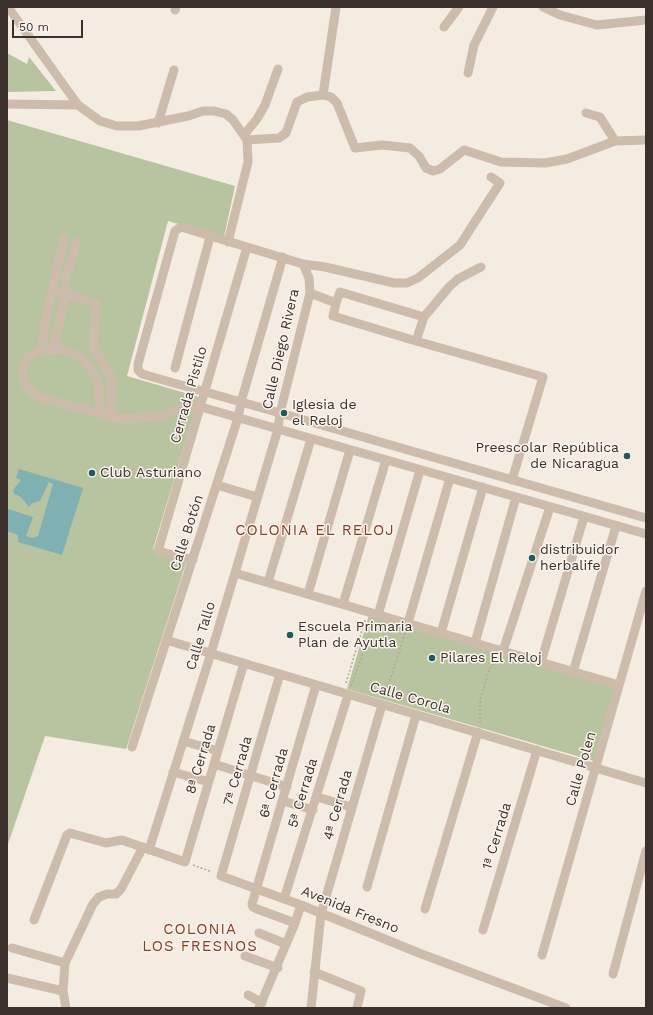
<!DOCTYPE html>
<html>
<head>
<meta charset="utf-8">
<style>
  body { margin:0 }
  #map { position:relative; width:653px; height:1015px; overflow:hidden; background:#f4ebe1; font-family:"Work Sans",sans-serif }
  canvas { display:block }
  .frame { position:absolute; inset:0; border:8px solid #3b302b; pointer-events:none }
  .scale { position:absolute; left:12px; top:20px; width:71px; height:18px; box-sizing:border-box; border:2px solid #3b302b; border-top:0; padding-left:5px; font-size:12px; line-height:14px; white-space:nowrap; color:#3b302b; -webkit-text-stroke:3px #fbf5ee; paint-order:stroke }
</style>
</head>
<body>
<div id="map">
<canvas width="653" height="1015"></canvas>
<div class="frame"></div>
<div class="scale">50 m</div>
</div>
<script>
const c = document.querySelector('canvas').getContext('2d');
c.lineJoin = 'round';
function fill(path, color) { c.fillStyle = color; c.fill(path, 'evenodd'); }
const poly = rows => new Path2D(rows.map(r => 'M' + r).join(''));
function trace(path, color, width, dash) { c.strokeStyle = color; c.lineWidth = width; c.lineCap = dash ? 'butt' : 'round'; c.setLineDash(dash || []); c.stroke(path); }
function label(font, color, halo, rows, align = 'center') {
  c.font = font + ' "Work Sans",sans-serif'; c.lineWidth = 3; c.setLineDash([]); c.textBaseline = 'middle'; c.strokeStyle = halo; c.fillStyle = color; for (const [text, x, y, turn = 0] of rows) {
    c.save(); c.translate(x, y); c.rotate((+turn || 0) * Math.PI / 180); c.textAlign = isNaN(turn) ? turn : align; if (halo) c.strokeText(text, 0, 0); c.fillText(text, 0, 0); c.restore();
  }
}
const green = poly([
  [7,53,27,64,29,57,56,91,7,92],
  [7,120,235,186,224,237,168,221,127,376,199,397,153,549,187,560,126,749,45,736,7,847],
  [369,615,615,688,594,761,347,689]
]);
const water = poly([
  [19,469,83,488,62,555,18,542,18,535,7,531,8,509,33,517,26,536,33,538,38,536,53,484,49,482,40,501,32,503,29,507,21,497,14,494,13,490,21,480,16,478]
]);
const path = poly([
  [346,683,365,620],
  [351,686,374,624],
  [385,696,405,633],
  [480,723,480,701,489,670,497,659],
  [193,865,212,872]
]);
const minor = poly([
  [8,7,78,105,100,121,117,126,138,126,188,116,203,111,214,111,226,114,233,120,247,140,248,162,228,242],
  [543,7,560,15,597,25,646,20],
  [175,10,176,7],
  [444,27,459,7],
  [468,73,474,45,493,7],
  [323,95,336,7],
  [7,104,78,105],
  [586,113,600,117,615,141],
  [158,123,174,70],
  [244,135,257,119,265,105,278,69],
  [247,140,279,138,286,133,297,102,307,97,323,95,331,97,337,103,355,148,382,145,410,148,419,156,426,168,433,171,440,169,464,150,501,162,545,163,567,159,615,141,646,140],
  [303,264,325,267,394,283,407,283,418,278,460,245,500,183,491,177],
  [53,290,96,304,93,346,111,377,112,417],
  [310,293,336,303,340,292,424,317,416,341,543,377,512,480],
  [336,303,333,316,416,341],
  [424,317,449,287,458,279,481,267],
  [54,350,55,339,66,294,65,280,77,242],
  [42,351,44,328,64,238],
  [175,368,210,237],
  [100,414,99,388,96,376,83,359,73,353,59,349,38,351,28,358,24,364,22,373,23,381,33,393,42,398,112,417,124,419,157,417,187,407,201,407,646,534],
  [217,485,257,497],
  [193,560,158,551,247,247],
  [235,573,619,685],
  [268,582,311,439],
  [308,594,350,450],
  [343,604,386,460],
  [378,615,420,470],
  [408,623,450,478],
  [441,633,483,487],
  [166,640,646,783],
  [475,643,516,497],
  [503,651,550,507],
  [541,662,584,517],
  [573,672,616,526],
  [280,674,221,876,301,905,419,953,566,1008],
  [183,741,218,751],
  [132,747,238,418,241,402,283,257],
  [214,764,287,787],
  [173,772,209,782],
  [317,797,351,807],
  [283,801,313,810],
  [149,850,211,653,278,429,280,413,310,293,309,278,303,264,181,227,175,231,138,364,138,370,142,374,280,413,408,450,646,518],
  [367,887,416,715],
  [284,899,348,695],
  [301,905,295,923,257,909,253,907,252,904,316,685],
  [425,909,478,732],
  [34,920,67,835,70,833,106,843,122,840,185,862,244,663],
  [483,930,537,750],
  [259,933,286,944],
  [12,948,65,963],
  [542,955,646,591],
  [245,956,278,968],
  [314,972,361,991,357,1008],
  [613,974,646,851],
  [7,978,63,991],
  [248,995,262,1003],
  [66,1008,63,991,65,963,93,904,99,897,107,894,116,894,121,889,143,847],
  [259,1008,295,923],
  [311,1008,321,914,382,705]
]);
const markers = [
  [284,413,4,"#1f5a5e"],
  [627,456,4,"#1f5a5e"],
  [92,473,4,"#1f5a5e"],
  [532,558,4,"#1f5a5e"],
  [290,635,4,"#1f5a5e"],
  [432,658,4,"#1f5a5e"]
];
const streetNames = [
  ["Calle Diego Rivera",281,349,-77],
  ["Cerrada Pistilo",189,395,-74],
  ["Calle Botón",187,533,-72],
  ["Calle Tallo",201,636,-73],
  ["Calle Corola",410,698,16],
  ["8ª Cerrada",201,759,-73],
  ["Calle Polen",581,769,-74],
  ["7ª Cerrada",238,771,-74],
  ["6ª Cerrada",274,783,-74],
  ["5ª Cerrada",303,793,-73],
  ["4ª Cerrada",338,805,-74],
  ["1ª Cerrada",497,836,-73],
  ["Avenida Fresno",350,910,22]
];
const poiNames = [
  ["Iglesia de",292,405],
  ["el Reloj",292,421],
  ["Preescolar República",619,448,"right"],
  ["de Nicaragua",619,464,"right"],
  ["Club Asturiano",100,473],
  ["distribuidor",540,550],
  ["herbalife",540,566],
  ["Escuela Primaria",298,627],
  ["Plan de Ayutla",298,643],
  ["Pilares El Reloj",440,658]
];
const neighbourhoodNames = [
  ["COLONIA EL RELOJ",315,531],
  ["COLONIA",200,930],
  ["LOS FRESNOS",200,947]
];
fill(green, '#b8c4a0');
fill(water, '#7fb0b2');
trace(path, '#b9a596', 1.5, [2, 2]);
trace(minor, '#cdbbac', 9);
for (const [x, y, r, color] of markers) { const dot = new Path2D(); dot.arc(x, y, r, 0, 2 * Math.PI); c.fillStyle = color; c.fill(dot); trace(dot, '#fbf5ee', 1.5); }
label('14px', '#3b302b', '#fbf5ee', streetNames);
label('14px', '#3b302b', '#fbf5ee', poiNames, 'left');
c.letterSpacing = '1px';
label('15px', '#8c3b22', '#fbf5ee', neighbourhoodNames);
c.letterSpacing = '0px';
</script>
</body>
</html>
